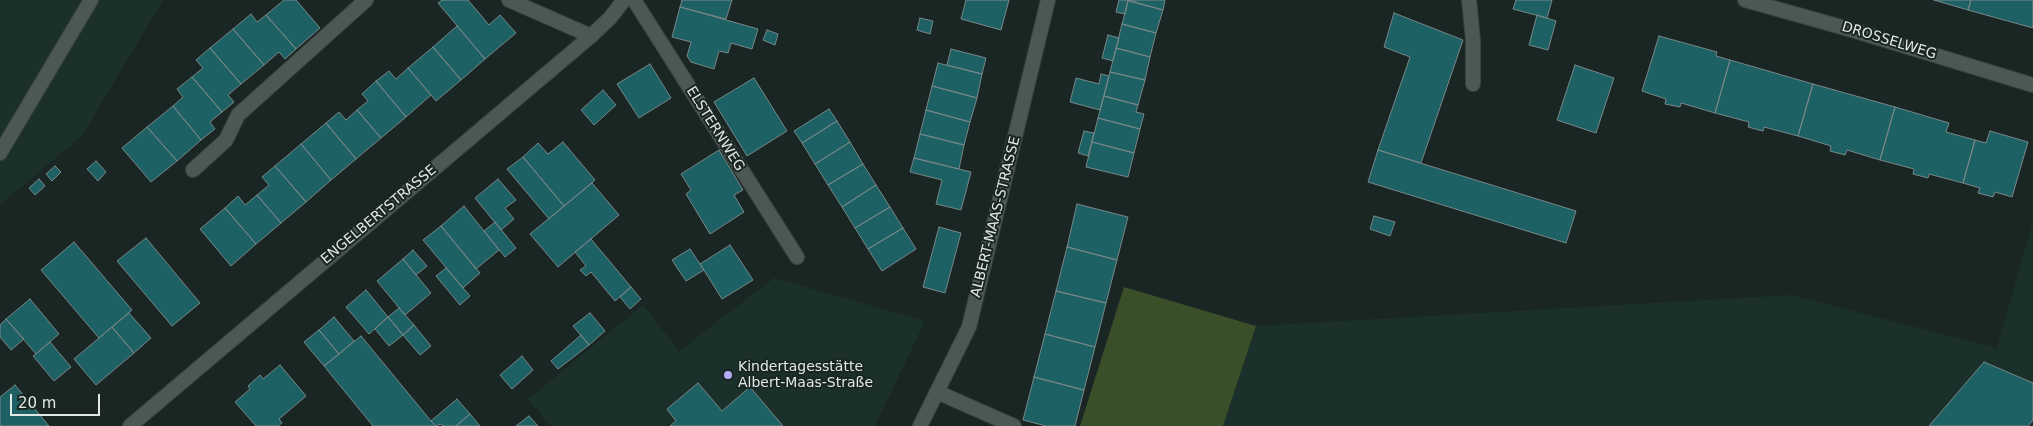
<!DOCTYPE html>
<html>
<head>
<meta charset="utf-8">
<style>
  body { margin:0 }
  #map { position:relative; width:2033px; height:426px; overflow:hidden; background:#1a2623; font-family:"DejaVu Sans",sans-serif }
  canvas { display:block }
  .scale { position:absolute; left:10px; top:394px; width:90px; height:22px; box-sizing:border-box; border:2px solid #e1e8e6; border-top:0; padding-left:6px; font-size:15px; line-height:18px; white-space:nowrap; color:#e1e8e6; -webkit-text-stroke:4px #1a2623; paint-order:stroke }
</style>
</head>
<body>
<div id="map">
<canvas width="2033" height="426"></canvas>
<div class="scale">20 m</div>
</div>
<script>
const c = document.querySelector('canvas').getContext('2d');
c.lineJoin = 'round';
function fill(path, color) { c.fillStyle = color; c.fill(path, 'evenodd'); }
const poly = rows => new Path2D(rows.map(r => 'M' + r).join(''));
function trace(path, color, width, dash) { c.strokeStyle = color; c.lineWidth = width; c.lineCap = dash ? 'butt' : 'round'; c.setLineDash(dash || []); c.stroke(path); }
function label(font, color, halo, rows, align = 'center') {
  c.font = font + ' "DejaVu Sans",sans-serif'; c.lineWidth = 4; c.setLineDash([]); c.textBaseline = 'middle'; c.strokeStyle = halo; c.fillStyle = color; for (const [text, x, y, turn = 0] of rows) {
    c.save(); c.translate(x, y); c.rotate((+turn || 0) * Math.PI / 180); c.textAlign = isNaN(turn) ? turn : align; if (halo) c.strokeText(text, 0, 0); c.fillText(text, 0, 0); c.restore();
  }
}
const built = poly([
  [0,0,163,0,82,136,0,205],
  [2033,221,2033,426,1223,426,1256,326,1791,295,1997,348],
  [774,278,925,321,875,426,551,426,528,399,643,305,679,351]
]);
const green = poly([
  [1124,287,1256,326,1223,426,1080,426]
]);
const building = poly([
  [284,0,296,0,320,28,296,49,266,15,284,0],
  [442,0,468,0,489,25,500,15,516,33,485,59,438,3,442,0],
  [682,0,732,0,726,19,680,7,682,0],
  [966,0,1009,0,1001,30,961,19,966,0],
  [1119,0,1128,0,1125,14,1116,12,1119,0],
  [1128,0,1165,0,1163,10,1128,0],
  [1516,0,1552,0,1547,18,1513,9,1516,0],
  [1934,0,1971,0,1968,10,1934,0],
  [1971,0,2033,0,2033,28,1968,10,1971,0],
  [1128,1,1163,10,1156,33,1122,24,1128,1],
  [680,7,758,29,752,49,731,43,728,53,719,51,714,69,691,62,687,56,691,42,672,37,680,7],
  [1394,13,1463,40,1421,163,1378,150,1410,57,1384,47,1394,13],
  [251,14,257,22,266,15,296,49,285,59,279,52,264,65,233,29,251,14],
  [1537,15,1556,21,1548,50,1529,45,1537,15],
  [920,18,933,21,930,34,917,30,920,18],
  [1122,24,1156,33,1150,57,1116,48,1122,24],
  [457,26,485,59,461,80,433,47,457,26],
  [233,29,264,65,241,84,210,48,233,29],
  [767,30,778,34,775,45,763,40,767,30],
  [1108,35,1119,38,1113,61,1102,58,1108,35],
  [1659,36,1717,52,1716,56,1730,60,1715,113,1681,103,1680,107,1665,104,1666,99,1642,91,1659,36],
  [433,47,461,80,436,101,408,68,433,47],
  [210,48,241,84,228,95,234,102,222,112,192,77,203,68,196,60,210,48],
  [1116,48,1150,57,1145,80,1110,72,1116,48],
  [951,49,986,58,982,74,947,65,951,49],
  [1730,60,1813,84,1798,136,1764,127,1763,131,1748,127,1749,122,1715,113,1730,60],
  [938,63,982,74,977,98,932,86,938,63],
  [650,64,671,98,639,118,617,84,650,64],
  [1575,65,1614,78,1596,133,1557,120,1575,65],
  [408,68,431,95,406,117,376,81,389,71,396,79,408,68],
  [1110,72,1145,80,1138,105,1104,96,1110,72],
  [1101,74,1109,76,1100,110,1070,102,1076,78,1099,84,1101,74],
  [192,77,222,112,210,122,215,129,201,140,173,106,183,97,177,89,192,77],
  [754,78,787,131,747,156,714,102,754,78],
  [376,81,406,117,381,138,357,110,368,101,362,94,376,81],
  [1813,84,1895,107,1880,160,1847,150,1845,155,1830,151,1831,146,1798,136,1813,84],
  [932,86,977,98,970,122,926,110,932,86],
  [603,90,616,105,594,125,581,110,603,90],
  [1104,96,1138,105,1136,112,1144,114,1140,129,1098,118,1104,96],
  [173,106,201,140,177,161,147,127,173,106],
  [1895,107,1949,123,1946,132,1975,140,1963,183,1929,174,1928,178,1913,174,1914,169,1880,160,1895,107],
  [829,109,837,121,802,143,794,131,829,109],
  [357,110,381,138,356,159,326,123,339,112,346,120,357,110],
  [926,110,970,122,964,145,920,134,926,110],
  [1098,118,1140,129,1134,153,1092,142,1098,118],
  [837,121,850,142,815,164,802,143,837,121],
  [326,123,356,159,331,180,301,144,326,123],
  [147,127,177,161,151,182,122,148,147,127],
  [1084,131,1094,133,1088,156,1078,153,1084,131],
  [1990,131,2028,142,2012,197,1995,192,1993,197,1978,193,1980,188,1963,183,1975,140,1986,143,1990,131],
  [920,134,964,145,959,169,914,158,920,134],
  [563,142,595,180,564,206,523,157,538,143,548,154,563,142],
  [850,142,863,164,828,185,815,164,850,142],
  [1092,142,1134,153,1128,177,1086,167,1092,142],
  [301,144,331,180,306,202,275,166,301,144],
  [719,150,743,190,734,195,744,212,710,234,686,194,691,190,681,174,719,150],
  [1378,150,1576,211,1566,243,1368,182,1378,150],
  [523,157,564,206,549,219,507,169,523,157],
  [914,158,971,172,961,210,936,204,942,180,910,172,914,158],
  [96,161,106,172,98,181,87,169,96,161],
  [863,164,876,185,842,207,828,185,863,164],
  [55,166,61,172,52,181,46,174,55,166],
  [275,166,306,202,281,223,257,195,269,185,262,177,275,166],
  [39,179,45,186,35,195,29,188,39,179],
  [498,179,516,200,505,208,514,219,501,230,475,198,498,179],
  [592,183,619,215,558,267,530,234,592,183],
  [876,185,890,207,855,228,842,207,876,185],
  [257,195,281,223,256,244,225,208,238,196,245,205,257,195],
  [1077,204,1128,217,1117,260,1067,247,1077,204],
  [464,206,499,250,476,269,441,226,464,206],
  [890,207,903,228,868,249,855,228,890,207],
  [225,208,256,244,231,266,200,229,225,208],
  [1374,216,1395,222,1390,236,1370,229,1374,216],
  [495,222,516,248,505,257,484,231,495,222],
  [441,226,480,273,463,288,423,240,441,226],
  [939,227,961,233,945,293,923,287,939,227],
  [903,228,916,249,882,271,868,249,903,228],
  [146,238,200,303,172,326,117,261,146,238],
  [591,239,631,287,615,301,591,272,586,276,580,270,586,266,575,252,591,239],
  [74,242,132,310,99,338,41,270,74,242],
  [730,245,753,280,722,299,700,264,730,245],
  [1067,247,1117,260,1106,303,1056,291,1067,247],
  [690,249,704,270,686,281,672,260,690,249],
  [413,250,427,266,416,275,403,259,413,250],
  [403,259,431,293,405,315,377,281,403,259],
  [446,268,470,296,460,305,436,276,446,268],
  [631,287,641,299,630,309,620,297,631,287],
  [366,290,388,317,369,334,346,307,366,290],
  [1056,291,1106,303,1095,347,1045,334,1056,291],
  [30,299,59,334,36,354,6,319,30,299],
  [399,308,414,325,403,335,388,317,399,308],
  [129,313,151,338,134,353,112,327,129,313],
  [590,313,605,331,589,345,573,326,590,313],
  [334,317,354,341,339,354,319,330,334,317],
  [388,317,403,335,389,346,375,329,388,317],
  [6,319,24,339,11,350,0,337,0,325,6,319],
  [414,325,431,346,420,355,403,335,414,325],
  [112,327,134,353,96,385,74,359,112,327],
  [319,330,339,354,324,366,304,342,319,330],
  [1045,334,1095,347,1084,390,1034,377,1045,334],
  [581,335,589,345,558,369,551,361,581,335],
  [361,336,431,421,436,426,373,426,324,366,361,336],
  [50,342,71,367,54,381,33,356,50,342],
  [522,356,533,370,512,389,500,375,522,356],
  [1984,362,2033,383,2033,420,2028,426,1929,426,1984,362],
  [280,365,306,396,279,419,282,423,278,426,256,426,235,402,250,389,248,386,260,375,263,379,280,365],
  [1034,377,1084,390,1075,426,1046,426,1023,420,1034,377],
  [698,383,722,411,750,387,783,426,670,426,676,421,667,409,698,383],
  [15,385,49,426,0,426,0,397,15,385],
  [457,399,470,414,456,426,443,426,441,424,436,426,431,421,457,399],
  [470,414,480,426,456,426,470,414],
  [529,416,538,426,516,426,529,416]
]);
const service = poly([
  [509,0,591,36],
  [634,0,797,257],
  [1469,0,1473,40,1473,84],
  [0,153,91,0],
  [193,170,226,140,238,115,366,0],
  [937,392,1014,426]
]);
const minor = poly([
  [1745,0,1852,30,2033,85],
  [130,426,591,36,610,18,624,0],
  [920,426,969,327,1048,0]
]);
const markers = [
  [728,375,5,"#b2adfa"]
];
const streetNames = [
  ["DROSSELWEG",1889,41,17],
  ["ELSTERNWEG",715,129,58],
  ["ENGELBERTSTRASSE",379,215,-40],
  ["ALBERT-MAAS-STRASSE",996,217,-76]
];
const poiNames = [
  ["Kindertagesstätte",738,367],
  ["Albert-Maas-Straße",738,383]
];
fill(built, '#1c302b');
fill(green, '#394f2a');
fill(building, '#1e6164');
trace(building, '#788788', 1);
trace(service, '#3a4340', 16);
trace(minor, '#3a4340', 16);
trace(service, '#4b5854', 14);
trace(minor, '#4b5854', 14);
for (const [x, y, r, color] of markers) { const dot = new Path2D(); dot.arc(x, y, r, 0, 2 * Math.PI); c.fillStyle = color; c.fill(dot); trace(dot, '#1a2623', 2); }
label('14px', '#e1e8e6', '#1a2623', streetNames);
label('14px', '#e1e8e6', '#1a2623', poiNames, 'left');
</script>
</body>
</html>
